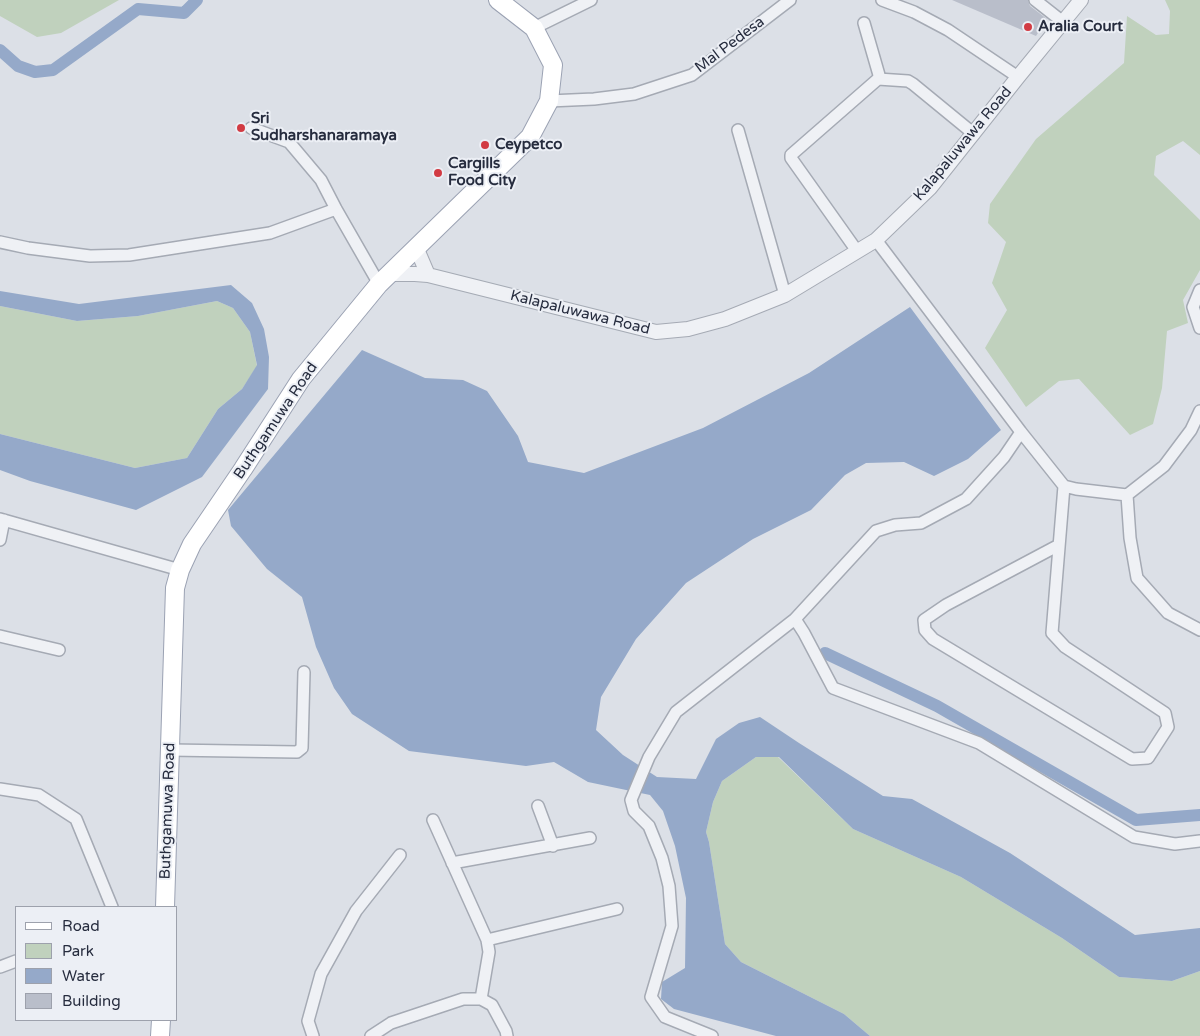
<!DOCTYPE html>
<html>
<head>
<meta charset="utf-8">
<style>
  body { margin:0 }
  #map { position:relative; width:1200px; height:1036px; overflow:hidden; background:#dce0e7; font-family:"Varela Round",sans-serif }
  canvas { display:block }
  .legend { position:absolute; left:15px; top:906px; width:162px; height:115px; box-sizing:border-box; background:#eceff5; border:1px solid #9da1ac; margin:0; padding:6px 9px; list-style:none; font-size:15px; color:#262c3e }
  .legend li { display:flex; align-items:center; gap:10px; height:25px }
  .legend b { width:25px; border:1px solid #9da1ac }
</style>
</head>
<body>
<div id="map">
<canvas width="1200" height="1036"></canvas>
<ul class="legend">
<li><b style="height:6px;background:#fff"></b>Road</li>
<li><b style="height:14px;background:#c0d1bd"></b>Park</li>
<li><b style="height:14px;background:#95a9c9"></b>Water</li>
<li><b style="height:14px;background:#b9beca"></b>Building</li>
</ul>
</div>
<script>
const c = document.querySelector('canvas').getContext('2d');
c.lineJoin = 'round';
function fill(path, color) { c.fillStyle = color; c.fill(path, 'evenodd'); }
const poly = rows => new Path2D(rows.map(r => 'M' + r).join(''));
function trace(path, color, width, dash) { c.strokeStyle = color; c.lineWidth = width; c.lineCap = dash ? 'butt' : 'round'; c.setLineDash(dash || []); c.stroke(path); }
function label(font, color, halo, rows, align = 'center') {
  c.font = font + ' "Varela Round",sans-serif'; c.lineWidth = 4; c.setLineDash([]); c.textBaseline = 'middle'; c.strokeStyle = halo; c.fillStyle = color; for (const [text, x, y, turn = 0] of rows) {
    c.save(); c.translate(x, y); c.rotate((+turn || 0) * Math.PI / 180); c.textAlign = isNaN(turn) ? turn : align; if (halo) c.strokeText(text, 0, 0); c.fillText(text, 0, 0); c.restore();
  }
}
const green = poly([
  [0,0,119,0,61,33,37,37,0,16],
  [1165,0,1200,0,1200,155,1183,141,1156,156,1154,175,1200,220,1200,270,1183,300,1188,323,1167,331,1162,388,1153,424,1130,435,1079,379,1059,381,1026,407,985,348,1007,310,992,283,1006,242,988,223,990,204,1036,139,1124,63,1127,16,1156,35,1169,34,1170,11],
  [217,301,233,308,250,332,257,366,242,389,218,409,187,458,135,468,0,434,0,306,77,321,138,316],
  [756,757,778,757,853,829,961,877,1062,938,1119,977,1172,981,1200,971,1200,1036,870,1036,844,1014,741,962,725,944,709,842,706,832,713,802,722,781]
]);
const water = poly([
  [231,285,252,303,264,329,269,357,268,389,202,477,136,510,30,481,0,470,0,434,135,468,187,458,218,409,242,389,257,365,250,332,233,308,217,301,138,316,77,321,0,306,0,291,79,304],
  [910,307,1001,430,968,459,934,476,904,462,866,463,845,475,811,510,753,539,686,583,636,639,601,697,596,730,623,755,657,777,696,779,716,739,739,723,760,717,799,743,883,796,912,799,1010,853,1135,935,1200,928,1200,971,1172,981,1119,977,1062,938,961,877,853,829,779,757,756,757,722,781,713,802,706,832,709,842,725,944,741,962,844,1014,870,1036,776,1036,674,1009,661,999,662,982,685,968,686,898,675,846,663,811,650,795,588,782,554,762,526,766,409,751,352,714,334,688,316,647,302,597,267,569,231,526,228,510,362,350,425,378,463,380,487,391,518,436,528,462,584,473,703,428,809,373]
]);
const canal = poly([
  [0,50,18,66,35,72,53,70,138,9,184,13,197,0],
  [825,653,937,706,1136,820,1200,815]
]);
const building = poly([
  [952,0,1028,0,1030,6,1047,19,1036,36]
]);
const minor = poly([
  [882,0,914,12,948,30,1018,77],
  [1035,0,1063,22],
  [864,23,879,75,878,79],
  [534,28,591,0],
  [549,101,594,99,634,94,692,75,790,0],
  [251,128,289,142,321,180,336,209,379,284],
  [738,130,785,295],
  [876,240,1021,432,1064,486,1052,633,1065,647,1165,713,1168,727,1148,758,1132,759,933,639,925,630,924,620,946,605,1059,545],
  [0,242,28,248,90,256,129,255,270,233,336,209],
  [857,251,791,158,791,155,878,79,908,81,913,84,974,134],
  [1200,290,1193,307,1200,328],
  [1064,486,1076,489,1127,495,1164,466,1191,430,1200,411],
  [1127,495,1130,538,1137,578,1168,613,1200,630],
  [0,519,180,570],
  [0,540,4,520],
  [795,619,804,633,833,688,979,743,1134,837,1175,844,1200,841],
  [0,636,59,650],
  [170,750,297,752,302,748,304,672],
  [0,789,39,795,76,819,112,907],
  [538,806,553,846],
  [433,820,487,940,489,952,481,999],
  [452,863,590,838],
  [487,940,617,909],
  [0,967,16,961],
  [313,1036,308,1021,321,974,356,911,400,855],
  [371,1036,391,1023,463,999,481,999,492,1005,506,1031,507,1036],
  [712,1036,665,1017,651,997,672,926,669,886,662,858,649,826,634,811,631,800,649,757,676,712,795,619,876,531,895,525,921,523,966,499,1004,457,1021,432]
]);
const tertiary = poly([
  [416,247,428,275],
  [390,274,415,274,428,275,656,332,688,329,725,319,785,295,876,240,930,188,1018,77,1081,0]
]);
const primary = poly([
  [165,907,175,588,180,570,192,544,243,469,301,379,379,284,530,137,549,101,553,65,534,28,498,0],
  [160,1036,161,1020]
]);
const markers = [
  [1028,27,5,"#d23b43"],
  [241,128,5,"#d23b43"],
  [485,145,5,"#d23b43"],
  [438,173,5,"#d23b43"]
];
const poiNames = [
  ["Aralia Court",1038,27],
  ["Sri",251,119],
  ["Sudharshanaramaya",251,136],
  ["Ceypetco",495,145],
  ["Cargills",448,164],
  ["Food City",448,181]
];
const streetNames = [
  ["Mal Pedesa",730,45,-37],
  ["Kalapaluwawa Road",963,144,-50],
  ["Kalapaluwawa Road",580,313,14],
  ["Buthgamuwa Road",276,421,-56],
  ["Buthgamuwa Road",168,811,-88]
];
fill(green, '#c0d1bd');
fill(water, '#95a9c9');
trace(canal, '#95a9c9', 12);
fill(building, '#b9beca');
trace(minor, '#a5aab4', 14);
trace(tertiary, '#a5aab4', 16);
trace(primary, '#9ba2b3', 20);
trace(minor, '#eff1f5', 11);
trace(tertiary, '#eff1f5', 14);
trace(primary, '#fff', 18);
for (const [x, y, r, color] of markers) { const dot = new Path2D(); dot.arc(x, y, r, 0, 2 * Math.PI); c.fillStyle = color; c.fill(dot); trace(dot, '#eceff5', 2); }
label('bold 15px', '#262c3e', '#eceff5', poiNames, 'left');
label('15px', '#262c3e', '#eceff5', streetNames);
</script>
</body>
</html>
